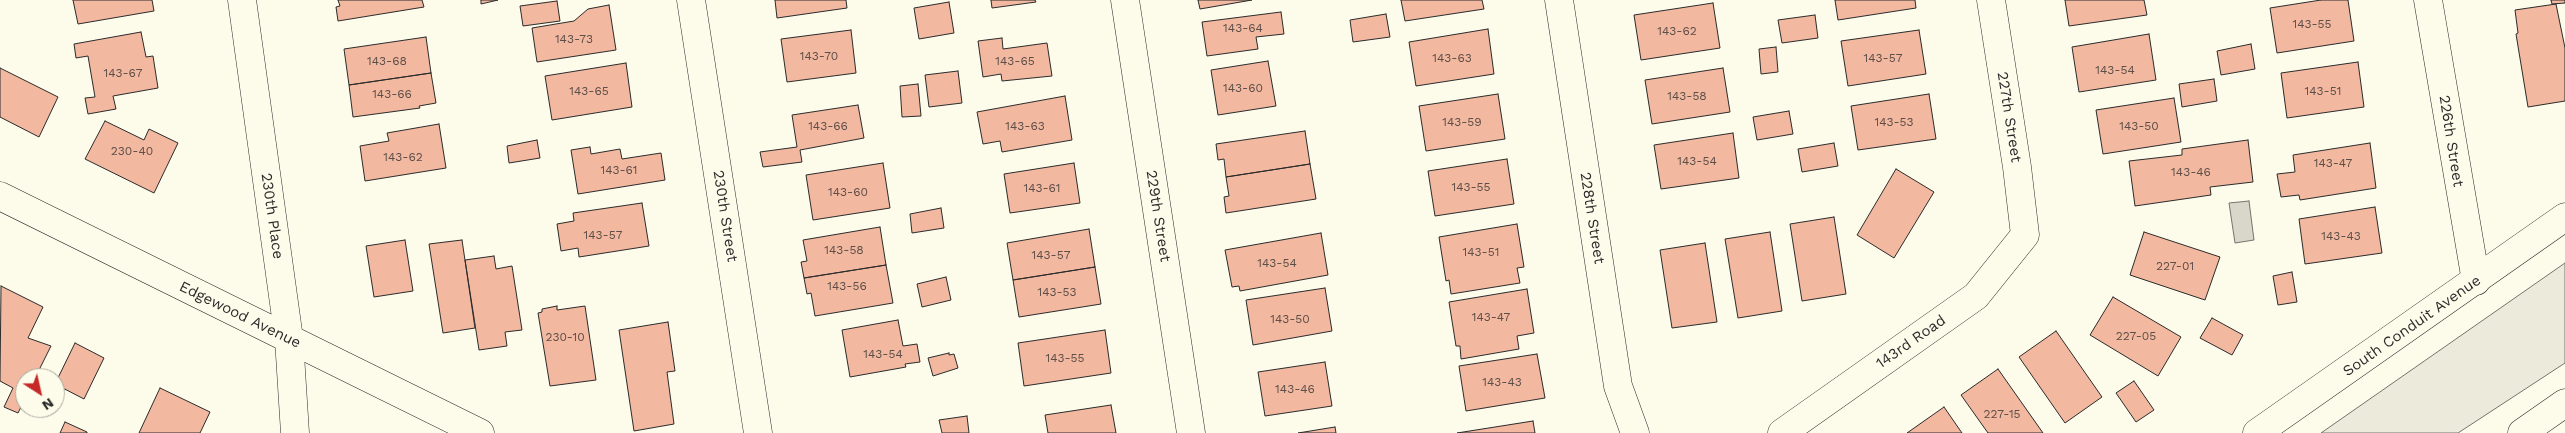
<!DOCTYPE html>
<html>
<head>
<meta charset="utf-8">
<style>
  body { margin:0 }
  #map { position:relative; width:2565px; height:433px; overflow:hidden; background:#fdfbea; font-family:"Work Sans",sans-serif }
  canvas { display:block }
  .north { position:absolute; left:15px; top:368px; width:50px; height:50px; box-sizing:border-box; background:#fdfbea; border:1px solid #a9a89e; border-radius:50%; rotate:145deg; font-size:14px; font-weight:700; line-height:20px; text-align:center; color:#2b2b2b }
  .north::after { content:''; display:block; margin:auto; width:18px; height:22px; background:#c62828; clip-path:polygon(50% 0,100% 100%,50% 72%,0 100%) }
</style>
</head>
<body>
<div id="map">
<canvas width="2565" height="433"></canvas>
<div class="north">N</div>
</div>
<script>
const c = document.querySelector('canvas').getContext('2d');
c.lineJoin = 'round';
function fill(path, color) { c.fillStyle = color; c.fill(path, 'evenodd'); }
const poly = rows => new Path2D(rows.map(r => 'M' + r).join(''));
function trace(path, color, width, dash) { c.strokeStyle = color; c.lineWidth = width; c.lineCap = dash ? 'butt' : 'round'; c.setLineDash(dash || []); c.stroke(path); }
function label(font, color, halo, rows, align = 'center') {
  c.font = font + ' "Work Sans",sans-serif'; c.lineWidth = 4; c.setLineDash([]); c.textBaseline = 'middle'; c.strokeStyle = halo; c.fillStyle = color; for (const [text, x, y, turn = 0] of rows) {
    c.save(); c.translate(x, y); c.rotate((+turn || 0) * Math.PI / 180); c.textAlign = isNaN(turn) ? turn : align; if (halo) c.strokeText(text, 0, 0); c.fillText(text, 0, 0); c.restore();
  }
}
const green = poly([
  [2565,263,2565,363,2458,433,2321,433,2565,263]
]);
const water = poly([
  [2249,201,2254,240,2235,243,2229,203,2249,201]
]);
const building = poly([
  [73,0,152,0,154,11,78,24,73,0],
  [338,0,422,0,424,7,338,21,336,7,340,6,338,0],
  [481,0,498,0,481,4,481,0],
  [775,0,846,0,847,8,777,18,775,0],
  [991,0,1035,0,1036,2,992,8,991,0],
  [1198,0,1252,0,1200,9,1198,0],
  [1401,0,1482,0,1484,9,1405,21,1401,0],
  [1835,0,1915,0,1916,8,1838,20,1835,0],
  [2065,0,2144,0,2147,15,2069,26,2065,0],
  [2321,0,2348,0,2354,41,2277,53,2270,8,2321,0],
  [2551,0,2565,0,2565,3,2552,4,2551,0],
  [557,1,560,21,523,26,520,6,557,1],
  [949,2,954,33,919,39,914,8,949,2],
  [1713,3,1720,48,1641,60,1634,15,1713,3],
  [2556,4,2565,48,2565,101,2528,107,2516,34,2518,33,2515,10,2556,4],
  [609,5,616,50,537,62,532,28,574,21,588,9,609,5],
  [1281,12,1284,34,1256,37,1258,49,1207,56,1202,22,1281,12],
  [1386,14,1390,37,1353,42,1350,20,1386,14],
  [1815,15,1818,38,1782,43,1778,20,1815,15],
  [1488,29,1494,74,1416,86,1409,42,1488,29],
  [851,30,856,73,787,82,781,39,851,30],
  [1919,30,1926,74,1848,86,1841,41,1919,30],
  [141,32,146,57,153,56,158,88,113,96,116,109,88,114,85,98,95,97,88,56,76,58,74,44,141,32],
  [2149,34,2156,80,2079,92,2072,47,2149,34],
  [426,37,431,73,349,85,344,49,426,37],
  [1002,38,1003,49,1047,43,1052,76,1002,81,1001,74,983,77,978,41,1002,38],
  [2251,44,2255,69,2221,75,2217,51,2251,44],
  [1776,47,1778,72,1761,74,1759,49,1776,47],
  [1268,61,1276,106,1218,115,1211,70,1268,61],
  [2358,62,2364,107,2287,118,2281,73,2358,62],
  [626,63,632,107,552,120,545,76,626,63],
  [0,68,58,97,39,137,0,117,0,68],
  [1723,68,1730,112,1652,124,1645,80,1723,68],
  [958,71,962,103,929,107,925,75,958,71],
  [431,73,436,103,419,106,420,108,353,117,349,85,431,73],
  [2214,79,2217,101,2182,107,2179,84,2214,79],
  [918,84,921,116,902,117,900,86,918,84],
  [1498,94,1505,139,1426,151,1419,106,1498,94],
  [1929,94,1936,139,1858,150,1851,106,1929,94],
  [1065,96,1072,140,1002,152,1000,141,983,144,977,112,1065,96],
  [2174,98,2181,142,2103,154,2096,110,2174,98],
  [858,105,864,138,800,150,802,162,763,167,760,152,797,147,792,115,858,105],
  [1789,111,1793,134,1757,140,1753,117,1789,111],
  [105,121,144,140,149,129,178,143,154,193,85,159,105,121],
  [439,124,446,168,365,181,360,146,389,141,387,133,439,124],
  [1305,131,1310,164,1226,177,1224,159,1218,160,1216,144,1305,131],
  [1733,133,1739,178,1661,189,1654,145,1733,133],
  [537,140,540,158,509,163,507,146,537,140],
  [2248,140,2253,182,2210,187,2211,195,2135,206,2129,161,2182,155,2182,149,2248,140],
  [1834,143,1838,166,1802,172,1798,149,1834,143],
  [2370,143,2376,188,2300,200,2299,195,2281,197,2277,174,2295,172,2293,155,2370,143],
  [590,147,591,154,620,149,622,159,661,153,665,180,578,194,571,150,590,147],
  [1507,159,1514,204,1435,216,1428,171,1507,159],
  [883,163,890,208,813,220,806,175,883,163],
  [1074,163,1080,203,1010,213,1004,174,1074,163],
  [1310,164,1316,199,1226,213,1224,197,1229,196,1226,177,1310,164],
  [1896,169,1934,192,1894,258,1857,235,1896,169],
  [642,203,649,246,579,257,578,248,561,251,557,224,574,221,573,213,642,203],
  [2375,207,2382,253,2305,264,2299,219,2375,207],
  [941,208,944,228,912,233,910,214,941,208],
  [1834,217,1846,294,1802,301,1790,224,1834,217],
  [1517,224,1524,267,1517,268,1520,283,1451,294,1449,280,1446,281,1439,237,1517,224],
  [880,227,886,265,804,278,801,262,807,261,803,240,880,227],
  [1089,229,1095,267,1013,280,1007,243,1089,229],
  [1770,232,1782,311,1738,318,1725,239,1770,232],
  [2144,232,2220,257,2205,300,2130,275,2144,232],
  [1321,233,1328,275,1240,291,1239,286,1232,287,1225,250,1321,233],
  [405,240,413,291,374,297,366,246,405,240],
  [462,240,475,328,443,333,429,244,462,240],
  [1705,243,1717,322,1672,328,1660,250,1705,243],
  [494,256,496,269,512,266,522,330,505,332,507,346,479,350,465,260,494,256],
  [886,265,893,303,815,316,811,293,807,294,804,278,886,265],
  [1095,267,1101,304,1019,317,1013,280,1095,267],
  [2292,272,2297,302,2278,305,2273,276,2292,272],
  [946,277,951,300,922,307,917,284,946,277],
  [1,286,43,307,28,338,51,346,35,378,25,378,25,399,18,413,4,407,13,388,0,381,1,286],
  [1325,288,1332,331,1253,345,1246,300,1325,288],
  [1527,289,1534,333,1517,336,1519,349,1461,359,1460,346,1456,346,1449,302,1527,289],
  [2113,297,2181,337,2158,376,2090,335,2113,297],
  [557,306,557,310,585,306,596,380,550,386,538,313,542,312,542,309,557,306],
  [2212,318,2243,335,2232,355,2200,338,2212,318],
  [898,320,903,346,917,344,920,362,905,364,906,367,850,377,842,330,898,320],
  [668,322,675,371,667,372,674,424,634,431,619,330,668,322],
  [1105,330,1111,373,1024,386,1018,343,1105,330],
  [2056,331,2102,397,2065,423,2019,357,2056,331],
  [75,343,104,358,84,399,55,384,75,343],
  [949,353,949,355,954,354,958,368,933,376,928,358,949,353],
  [1537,354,1545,398,1466,411,1459,366,1537,354],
  [1325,362,1332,406,1265,416,1258,372,1325,362],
  [1998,369,2043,433,1988,433,1961,395,1998,369],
  [2134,381,2154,410,2136,422,2116,393,2134,381],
  [160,388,210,412,200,433,139,433,160,388],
  [1111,405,1116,433,1048,433,1045,415,1111,405],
  [1944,407,1962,433,1907,433,1944,407],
  [967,416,969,433,942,433,939,420,967,416],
  [1533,421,1535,433,1457,433,1533,421],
  [65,422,87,432,87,433,60,433,65,422],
  [1335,427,1336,433,1298,433,1335,427]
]);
const street = poly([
  [242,0,289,339,295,433],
  [691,0,758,433],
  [1125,0,1191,433],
  [1559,0,1618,386,1635,433],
  [2428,0,2476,281],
  [0,196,480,433],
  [1782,433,1976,296,2025,235,2017,167,1991,0]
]);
const primary = poly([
  [2257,433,2565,217]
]);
const highway = poly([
  [2522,433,2565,403]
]);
const numberNames = [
  ["143-55",2312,24],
  ["143-64",1243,28],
  ["143-62",1677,31],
  ["143-73",574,39],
  ["143-70",819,56],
  ["143-63",1452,58],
  ["143-57",1883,58],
  ["143-68",387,61],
  ["143-65",1015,61],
  ["143-54",2115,70],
  ["143-67",123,73],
  ["143-60",1243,88],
  ["143-65",589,91],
  ["143-51",2323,91],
  ["143-66",392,94],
  ["143-58",1687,96],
  ["143-59",1462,122],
  ["143-53",1894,122],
  ["143-66",828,126],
  ["143-63",1025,126],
  ["143-50",2139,126],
  ["230-40",132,151],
  ["143-62",403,157],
  ["143-54",1697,161],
  ["143-47",2333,163],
  ["143-61",619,170],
  ["143-46",2191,172],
  ["143-55",1471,187],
  ["143-61",1042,188],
  ["143-60",848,192],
  ["143-57",603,235],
  ["143-43",2341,236],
  ["143-58",844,250],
  ["143-51",1481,252],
  ["143-57",1051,255],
  ["143-54",1277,263],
  ["227-01",2175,266],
  ["143-56",847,286],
  ["143-53",1057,292],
  ["143-47",1491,317],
  ["143-50",1290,319],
  ["227-05",2136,336],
  ["230-10",565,337],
  ["143-54",883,354],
  ["143-55",1065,358],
  ["143-43",1502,382],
  ["143-46",1295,389],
  ["227-15",2002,414]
];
const streetNames = [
  ["227th Street",2009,117,81],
  ["226th Street",2451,141,81],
  ["230th Place",272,216,82],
  ["230th Street",725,216,81],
  ["229th Street",1158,216,81],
  ["228th Street",1592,218,81],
  ["Edgewood Avenue",240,315,26],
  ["South Conduit Avenue",2412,326,-35],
  ["143rd Road",1911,342,-35]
];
fill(green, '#ecebdb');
trace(green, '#74746e', 1);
fill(water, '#d8d7c9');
trace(water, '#74746e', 1);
fill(building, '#f2b8a0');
trace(building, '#2b2b2b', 1);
trace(street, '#2b2b2b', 29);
trace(primary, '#2b2b2b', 29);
trace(highway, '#2b2b2b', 29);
trace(street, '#fdfbea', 28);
trace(primary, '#fdfbea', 28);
trace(highway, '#fdfbea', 28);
label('12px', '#5d4e48', null, numberNames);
label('15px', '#2b2b2b', '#fdfbea', streetNames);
</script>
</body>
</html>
